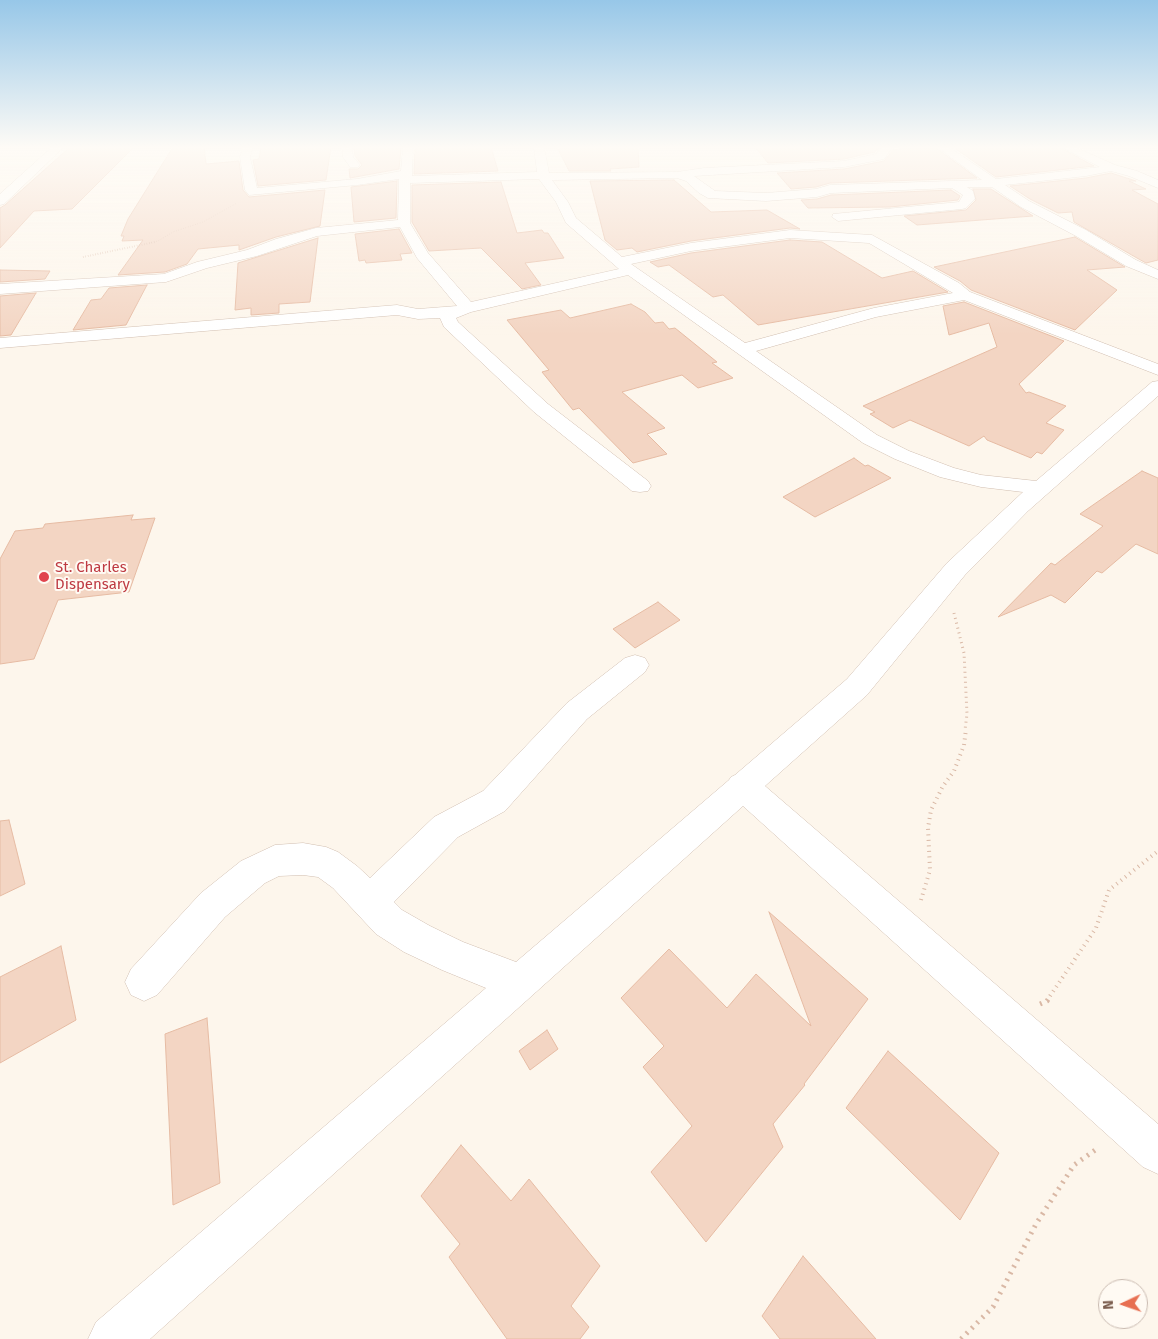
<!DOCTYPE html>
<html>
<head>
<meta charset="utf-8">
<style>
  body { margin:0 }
  #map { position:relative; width:1158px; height:1339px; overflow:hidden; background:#fdf6ec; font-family:"Fira Sans",sans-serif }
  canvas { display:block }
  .north { position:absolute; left:1098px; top:1279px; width:50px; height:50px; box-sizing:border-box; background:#fffaf3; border:1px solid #cabbb1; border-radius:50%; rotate:267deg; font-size:14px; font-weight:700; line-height:20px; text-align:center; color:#7a5c4d }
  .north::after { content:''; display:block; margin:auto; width:18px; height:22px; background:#e76f51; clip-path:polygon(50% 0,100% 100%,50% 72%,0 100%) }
</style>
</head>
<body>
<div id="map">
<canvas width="1158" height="1339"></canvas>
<div class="north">N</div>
</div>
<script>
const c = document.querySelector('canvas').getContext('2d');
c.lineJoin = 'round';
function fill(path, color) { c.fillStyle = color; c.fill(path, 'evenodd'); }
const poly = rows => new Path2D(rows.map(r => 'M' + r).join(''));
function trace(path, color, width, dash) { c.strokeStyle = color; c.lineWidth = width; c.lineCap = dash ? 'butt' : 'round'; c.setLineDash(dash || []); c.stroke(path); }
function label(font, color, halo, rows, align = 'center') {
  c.font = font + ' "Fira Sans",sans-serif'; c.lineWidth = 4; c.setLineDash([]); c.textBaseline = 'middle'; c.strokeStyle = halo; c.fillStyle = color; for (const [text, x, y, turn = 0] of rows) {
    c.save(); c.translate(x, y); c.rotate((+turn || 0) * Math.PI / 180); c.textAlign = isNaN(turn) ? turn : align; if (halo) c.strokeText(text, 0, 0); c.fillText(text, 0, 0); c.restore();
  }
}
const building = poly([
  [70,147,134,147,72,209,34,211,0,248,0,208,5,205,70,147],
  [173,147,204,147,206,164,239,161,243,190,249,197,325,190,320,226,276,237,239,250,239,245,198,249,187,264,165,272,118,275,143,240,122,241,124,236,121,236,128,219,173,147],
  [261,147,331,147,326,180,258,186,253,160,259,159,261,147],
  [354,147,401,147,399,169,350,178,349,169,358,169,362,165,355,156,354,147],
  [415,147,491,147,498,171,414,174,415,147],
  [581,147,638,147,639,167,610,169,611,171,569,171,558,149,581,147],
  [755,147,872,147,877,149,875,152,844,159,768,163,755,147],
  [953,147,1059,147,1094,166,996,177,953,147],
  [936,148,977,178,830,183,816,187,791,189,777,173,844,169,884,161,894,149,936,148],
  [1111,173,1136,181,1129,181,1146,189,1132,190,1158,204,1158,260,1146,263,1137,258,1074,222,1072,212,1058,213,1030,199,1010,186,1086,178,1111,173],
  [674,180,711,212,767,210,800,229,790,228,691,241,637,252,632,248,617,250,605,240,590,181,674,180],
  [397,181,396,218,354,222,351,187,397,181],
  [501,182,517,233,542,230,544,233,548,233,564,258,525,263,541,285,522,289,481,248,429,251,412,222,412,185,501,182],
  [973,189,991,189,1033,216,917,225,904,216,966,210,976,200,973,189],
  [951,190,960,196,958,200,890,207,808,208,801,200,817,199,831,195,951,190],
  [399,229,412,253,400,254,402,260,366,263,365,260,359,261,355,234,399,229],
  [1075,237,1125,267,1087,270,1117,290,1075,330,971,290,960,281,934,267,1075,237],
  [318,238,310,302,279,304,279,313,251,315,251,308,235,310,238,263,318,238],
  [790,240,822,242,882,278,913,271,948,292,758,325,723,295,713,297,669,265,658,267,650,262,691,253,790,240],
  [0,270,50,271,45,279,0,282,0,270],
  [147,285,126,325,73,330,91,300,101,299,109,288,147,285],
  [36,293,11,335,0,336,0,296,36,293],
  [964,302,1064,341,1019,384,1026,393,1029,392,1066,406,1046,423,1064,430,1042,454,1037,452,1031,458,987,440,984,436,969,446,910,420,893,428,870,414,875,412,863,406,997,347,989,323,949,335,943,306,964,302],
  [631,304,645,312,655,323,663,322,669,329,675,328,717,362,712,363,733,378,698,388,682,375,622,392,665,428,647,434,667,454,633,463,579,408,573,410,542,372,549,370,507,320,561,310,570,318,631,304],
  [854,458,865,466,868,465,891,478,815,517,783,497,854,458],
  [1142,471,1158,478,1158,554,1136,544,1102,573,1097,571,1065,603,1051,595,998,617,1051,563,1055,565,1103,526,1080,514,1142,471],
  [133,515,131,520,155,518,129,592,58,600,34,659,0,664,0,559,15,531,43,528,45,524,133,515],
  [658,602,680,620,635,648,613,629,658,602],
  [9,820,25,884,0,896,0,821,9,820],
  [769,912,868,999,804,1084,805,1085,773,1124,783,1147,706,1242,651,1172,692,1126,643,1067,664,1046,621,998,669,949,727,1008,756,974,811,1026,769,912],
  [61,946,76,1020,0,1063,0,977,61,946],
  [207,1018,220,1183,173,1205,165,1034,207,1018],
  [547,1030,558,1049,530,1070,519,1051,547,1030],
  [888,1051,999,1153,960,1220,846,1108,888,1051],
  [461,1145,511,1201,529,1179,600,1266,571,1306,589,1327,580,1339,507,1339,449,1257,460,1244,421,1196,461,1145],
  [803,1256,876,1339,780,1339,762,1316,803,1256]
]);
const pathFar4 = poly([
  [149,243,158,241,173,232,203,222,237,203]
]);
const pathFar3 = poly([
  [83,257,155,242]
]);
const pathFar2 = poly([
  [954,613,964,653,967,714,965,730]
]);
const pathFar1 = poly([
  [921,900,930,870,928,828,931,810,943,786,954,771,964,745,966,729],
  [1050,996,1096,928,1109,890,1158,851]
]);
const path = poly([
  [1040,1004,1047,1001,1051,995],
  [961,1339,993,1307,1036,1224,1074,1165,1098,1148]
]);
const minor = poly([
  [52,147,64,147,4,204,0,205,0,194,52,147],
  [243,147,253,147,250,157,257,188,357,179,401,171,403,147,413,147,412,176,537,172,534,147,544,147,549,173,677,172,704,168,844,161,876,154,882,147,893,147,884,159,844,167,694,176,715,191,766,193,816,189,830,185,982,180,937,147,949,147,996,179,1100,167,1061,147,1075,147,1115,165,1137,171,1158,180,1158,188,1129,176,1111,171,1086,176,1005,185,1029,201,1086,230,1136,260,1158,270,1158,279,1126,266,1076,236,1021,207,992,187,967,187,973,191,975,199,966,208,962,209,838,221,832,217,833,214,959,202,963,195,952,188,831,193,817,197,766,201,708,198,699,193,686,181,677,178,552,180,568,202,576,218,622,257,691,243,790,230,872,235,959,283,970,292,1158,364,1158,375,964,300,876,317,756,351,877,435,909,451,954,468,981,475,1036,481,1152,382,1158,381,1158,396,1028,511,965,575,867,695,765,786,1158,1124,1158,1174,1143,1167,743,806,150,1339,88,1339,96,1322,486,988,442,970,404,952,376,934,333,888,318,877,303,875,279,876,265,883,225,917,157,995,144,1001,131,995,125,982,131,969,201,893,241,861,275,845,303,843,326,847,338,852,357,866,370,878,434,817,483,791,567,703,625,658,635,655,645,658,649,665,645,672,587,719,505,811,458,837,394,902,402,910,430,926,463,942,516,962,729,780,731,777,735,775,847,679,947,563,1023,492,981,487,940,477,895,459,863,443,628,275,471,312,456,318,458,322,548,404,648,481,651,486,648,491,640,492,632,491,534,412,444,327,440,318,418,319,397,315,0,348,0,338,397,305,418,309,457,306,417,258,400,227,317,236,257,256,207,268,166,282,0,294,0,284,164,274,197,262,247,250,276,239,316,228,398,220,399,179,357,185,249,195,245,190,240,157,243,147],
  [539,179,556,202,566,223,619,269,471,302,428,253,410,223,410,183,539,179],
  [790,238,869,243,953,293,874,308,745,343,631,264,691,251,790,238],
  [342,147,352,147,353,157,360,165,358,167,350,167,343,157,342,147]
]);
const markers = [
  [44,577,6,"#e0444e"]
];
const healthNames = [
  ["St. Charles",55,568],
  ["Dispensary",55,585]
];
fill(building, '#f3d5c3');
trace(building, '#e6bba3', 1);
trace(minor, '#d1beb0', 1);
trace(pathFar4, '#d9b8a5', 1, [0.5, 2]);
trace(pathFar3, '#d9b8a5', 2, [0.5, 2]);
trace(pathFar2, '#d9b8a5', 3, [1, 4]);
trace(pathFar1, '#d9b8a5', 4, [1, 4.5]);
trace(path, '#d9b8a5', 5, [2, 5.5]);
fill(minor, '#fff');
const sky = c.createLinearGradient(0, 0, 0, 335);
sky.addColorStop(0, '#97c7e8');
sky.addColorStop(0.44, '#fefbf6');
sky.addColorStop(1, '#fefbf600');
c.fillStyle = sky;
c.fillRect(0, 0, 1158, 335);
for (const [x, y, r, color] of markers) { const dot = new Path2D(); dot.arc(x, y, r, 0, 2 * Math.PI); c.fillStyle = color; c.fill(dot); trace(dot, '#fffaf3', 2); }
label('15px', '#be3a42', '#fffaf3', healthNames, 'left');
</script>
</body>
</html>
